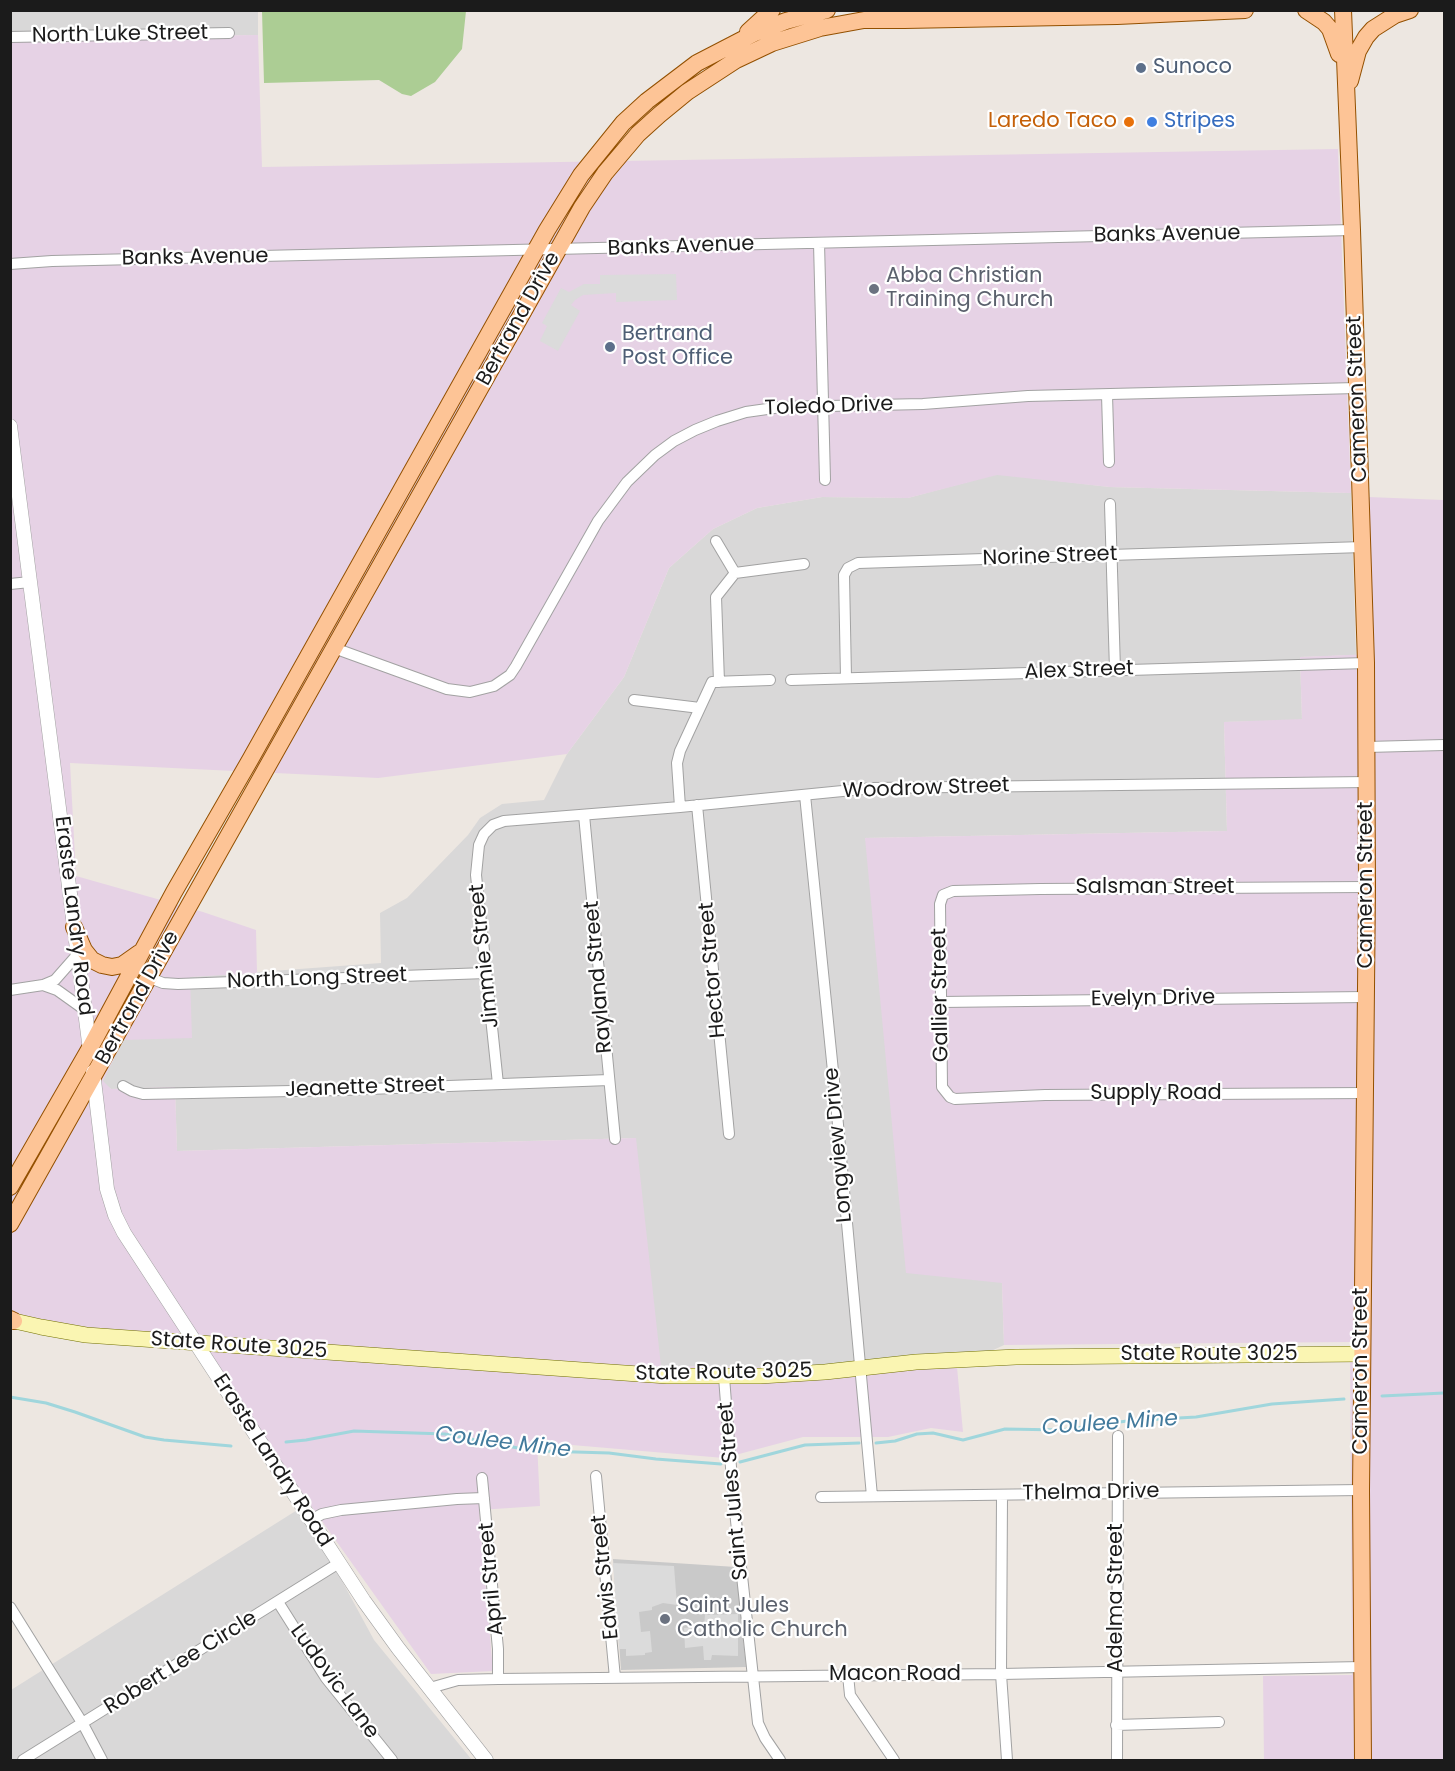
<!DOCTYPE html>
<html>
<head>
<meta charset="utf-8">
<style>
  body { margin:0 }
  #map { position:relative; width:1455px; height:1771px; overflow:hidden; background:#ede7e1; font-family:Poppins,sans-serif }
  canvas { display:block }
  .frame { position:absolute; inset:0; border:12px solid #1b1b1b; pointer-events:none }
</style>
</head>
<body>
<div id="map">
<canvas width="1455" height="1771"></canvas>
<div class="frame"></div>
</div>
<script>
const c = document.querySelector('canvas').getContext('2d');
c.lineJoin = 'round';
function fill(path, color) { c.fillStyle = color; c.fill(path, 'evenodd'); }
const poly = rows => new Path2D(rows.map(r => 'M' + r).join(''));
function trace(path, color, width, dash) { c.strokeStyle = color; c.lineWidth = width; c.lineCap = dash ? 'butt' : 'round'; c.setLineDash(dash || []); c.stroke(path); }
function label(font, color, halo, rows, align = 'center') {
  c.font = font + ' Poppins,sans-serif'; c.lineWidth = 4.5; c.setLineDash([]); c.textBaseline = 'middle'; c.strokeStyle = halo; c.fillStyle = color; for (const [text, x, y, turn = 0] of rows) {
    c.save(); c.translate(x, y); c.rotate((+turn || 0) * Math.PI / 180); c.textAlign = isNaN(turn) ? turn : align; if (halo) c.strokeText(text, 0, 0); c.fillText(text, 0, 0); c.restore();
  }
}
const residential = poly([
  [10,11,258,11,258,35,11,38],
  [997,474,1110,487,1351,493,1356,655,1300,657,1302,720,1224,722,1227,831,865,838,1002,1283,1004,1345,957,1367,861,1368,660,1366,635,1138,177,1151,175,1087,111,1089,102,1082,123,1040,190,977,381,963,380,913,407,898,468,835,480,818,502,804,544,800,567,754,624,677,669,568,713,529,757,508,822,497,908,498],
  [302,1507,374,1640,472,1760,11,1760,11,1690]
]);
const industrial = poly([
  [258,35,262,167,1338,149,1351,493,1110,487,997,475,908,498,822,497,757,508,713,529,669,568,624,677,567,754,378,778,70,763,76,876,203,912,256,930,257,973,190,977,192,1038,123,1040,103,1081,111,1089,175,1087,177,1151,636,1138,661,1366,861,1368,957,1367,963,1432,931,1428,888,1437,803,1437,724,1458,537,1442,540,1506,479,1510,493,1671,431,1674,195,1343,86,1335,11,1314,10,38],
  [1368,497,1444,500,1444,1760,1264,1760,1263,1676,1352,1675,1350,1342,1004,1345,1002,1283,906,1273,865,838,1227,831,1224,722,1302,719,1300,657,1372,654]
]);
const religious = poly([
  [613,1559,736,1567,746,1667,621,1670]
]);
const forest = poly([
  [262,11,466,11,462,49,435,82,411,96,402,94,379,80,264,83]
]);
const parking = poly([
  [676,274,677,300,616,302,616,293,583,295,575,300,571,305,580,311,558,351,540,341,547,326,542,323,561,288,569,292,584,284,600,284,600,275],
  [613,1563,674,1566,677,1605,663,1603,652,1607,652,1610,639,1612,641,1632,650,1631,652,1652,645,1653,645,1655,626,1656,626,1649,619,1649],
  [738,1614,738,1656,712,1655,711,1660,704,1660,703,1646,685,1648,684,1628,704,1626,705,1615]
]);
const stream = poly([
  [1382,1396,1444,1393],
  [10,1397,46,1403,75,1412,145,1437,164,1440,231,1446],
  [286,1442,306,1440,354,1431,445,1434,518,1448,542,1451,609,1453,656,1459,721,1464],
  [876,1443,895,1441,917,1434,933,1433,963,1440,1005,1429,1061,1430,1127,1421,1196,1417,1272,1404,1344,1399],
  [740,1462,805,1445,859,1443]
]);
const minor = poly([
  [10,37,229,33],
  [819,243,825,480],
  [10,264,52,261,1352,230],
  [1107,395,1109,462],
  [1110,504,1115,670],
  [716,541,735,573,804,564],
  [10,584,30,582],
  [334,648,447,689,470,692,494,686,510,675,516,666,598,521,627,482,655,455,674,441,695,430,717,421,746,412,781,407,923,404,1028,396,1357,388],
  [846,678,844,575,848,568,858,563,1363,547],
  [791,680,1366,663],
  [719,682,716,597,735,573],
  [634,700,700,708],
  [1367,747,1444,745],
  [805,795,834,1081,872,1496],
  [697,805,729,1134],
  [680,807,677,763,680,751,712,682,770,680],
  [584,815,615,1139],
  [150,978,163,983,178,984,486,973],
  [43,985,57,990,85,1010],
  [10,990,43,985,55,980,77,955],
  [941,1002,1366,997],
  [498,1084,476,875,479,845,484,834,493,825,504,821,680,807,873,788,1367,782],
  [123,1086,132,1091,143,1094,342,1090,609,1080],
  [1365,1093,1045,1095,955,1099,950,1097,942,1087,940,904,943,895,953,891,1040,889,1367,887],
  [724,1377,733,1493,758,1723,765,1738,780,1760],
  [596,1476,615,1678],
  [482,1478,498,1649,498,1679],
  [1002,1495,1001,1674,1007,1760],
  [821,1497,1361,1490],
  [311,1520,322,1514,341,1510,457,1499,484,1498],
  [278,1602,326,1678,392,1760],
  [10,1607,83,1724,102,1760],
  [848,1675,850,1695,894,1760],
  [430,1688,458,1680,498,1679,1001,1674,1362,1667],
  [1116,1725,1219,1722],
  [23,1760,339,1563],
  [1117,1760,1118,1436]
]);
const tertiary = poly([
  [10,426,90,1050],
  [93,1072,107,1189,115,1215,124,1233,364,1601,398,1648,486,1760]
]);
const secondary = poly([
  [10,1320,41,1327,86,1335,667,1376,760,1376,825,1372,916,1362,1016,1357,1362,1354]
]);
const primary = poly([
  [1306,10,1324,22,1330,29,1339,54],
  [1343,10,1352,230,1366,663,1367,887,1361,1490,1363,1760],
  [895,17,904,20,1117,16,1245,10],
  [748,32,772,10],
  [1350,81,1358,51,1366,37,1373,29,1395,15,1410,10],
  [74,927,84,950,92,960,102,965,112,967,122,965,139,953],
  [10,1187,90,1048,174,892,250,760,547,230,581,175,623,123,647,101,697,63,755,33,786,21,827,10],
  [10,1224,582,207,605,173,638,134,659,115,687,92,736,60,772,43,820,28,864,20,904,20],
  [10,1319,14,1321]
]);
const markers = [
  [1141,68,6,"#5c6f8a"],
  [1129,122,6,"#e8710a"],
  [1152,122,6,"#3f7fe0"],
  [874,289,6,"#6b7280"],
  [610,347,6,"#5c6f8a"],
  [665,1619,6,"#6b7280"]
];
const streetNames = [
  ["North Luke Street",120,35,-1],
  ["Banks Avenue",1167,235,-1],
  ["Banks Avenue",681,247,-2],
  ["Banks Avenue",195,258,-1],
  ["Bertrand Drive",519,319,-61],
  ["Cameron Street",1358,399,-92],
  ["Toledo Drive",829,407,-2],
  ["Norine Street",1050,557,-2],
  ["Alex Street",1079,671,-2],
  ["Woodrow Street",926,789,-2],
  ["Cameron Street",1367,885,-90],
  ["Salsman Street",1155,888],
  ["Eraste Landry Road",73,916,83],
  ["Jimmie Street",485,956,-96],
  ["Hector Street",713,970,-95],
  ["Rayland Street",599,977,-95],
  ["North Long Street",317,979,-2],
  ["Gallier Street",941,995,-91],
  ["Bertrand Drive",138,998,-61],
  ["Evelyn Drive",1153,999,-1],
  ["Jeanette Street",365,1088,-2],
  ["Supply Road",1156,1094],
  ["Longview Drive",839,1145,-95],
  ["State Route 3025",239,1346,4],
  ["State Route 3025",1209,1355],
  ["Cameron Street",1362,1371,-90],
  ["State Route 3025",724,1373,-1],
  ["Eraste Landry Road",272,1461,57],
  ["Saint Jules Street",734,1491,-95],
  ["Thelma Drive",1091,1493,-1],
  ["Edwis Street",606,1577,-96],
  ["April Street",492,1579,-95],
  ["Adelma Street",1117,1598,-90],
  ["Robert Lee Circle",181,1663,-32],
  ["Macon Road",895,1675],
  ["Ludovic Lane",334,1682,54]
];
const serviceNames = [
  ["Sunoco",1153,68],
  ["Bertrand",622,335],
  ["Post Office",622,359]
];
const foodNames = [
  ["Laredo Taco",1117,122]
];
const shopNames = [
  ["Stripes",1164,122]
];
const worshipNames = [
  ["Abba Christian",886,277],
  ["Training Church",886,301],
  ["Saint Jules",677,1607],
  ["Catholic Church",677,1631]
];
const waterNames = [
  ["Coulee Mine",1110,1424,-4],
  ["Coulee Mine",503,1443,7]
];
fill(residential, '#d9d8d8');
fill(industrial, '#e6d2e5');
fill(religious, '#c9c9c9');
fill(forest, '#accd94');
fill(parking, '#dbdbdb');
trace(stream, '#a0d6dc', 3);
trace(minor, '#a2a2a2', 12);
trace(tertiary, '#a2a2a2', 15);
trace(secondary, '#717003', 16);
trace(primary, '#935000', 18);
trace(minor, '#fff', 10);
trace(tertiary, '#fff', 14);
trace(secondary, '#faf5b2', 15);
trace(primary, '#fdc496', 16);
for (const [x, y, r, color] of markers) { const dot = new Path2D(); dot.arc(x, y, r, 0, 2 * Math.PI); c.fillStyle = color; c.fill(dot); trace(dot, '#fff', 2); }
label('21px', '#1b1b1b', '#fff', streetNames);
label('21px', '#4e5e75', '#fff', serviceNames, 'left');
label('21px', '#c56008', '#fff', foodNames, 'right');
label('21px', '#366cbe', '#fff', shopNames, 'left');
label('21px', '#5b616d', '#fff', worshipNames, 'left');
label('italic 22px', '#427a9c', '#fff', waterNames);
</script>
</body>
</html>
